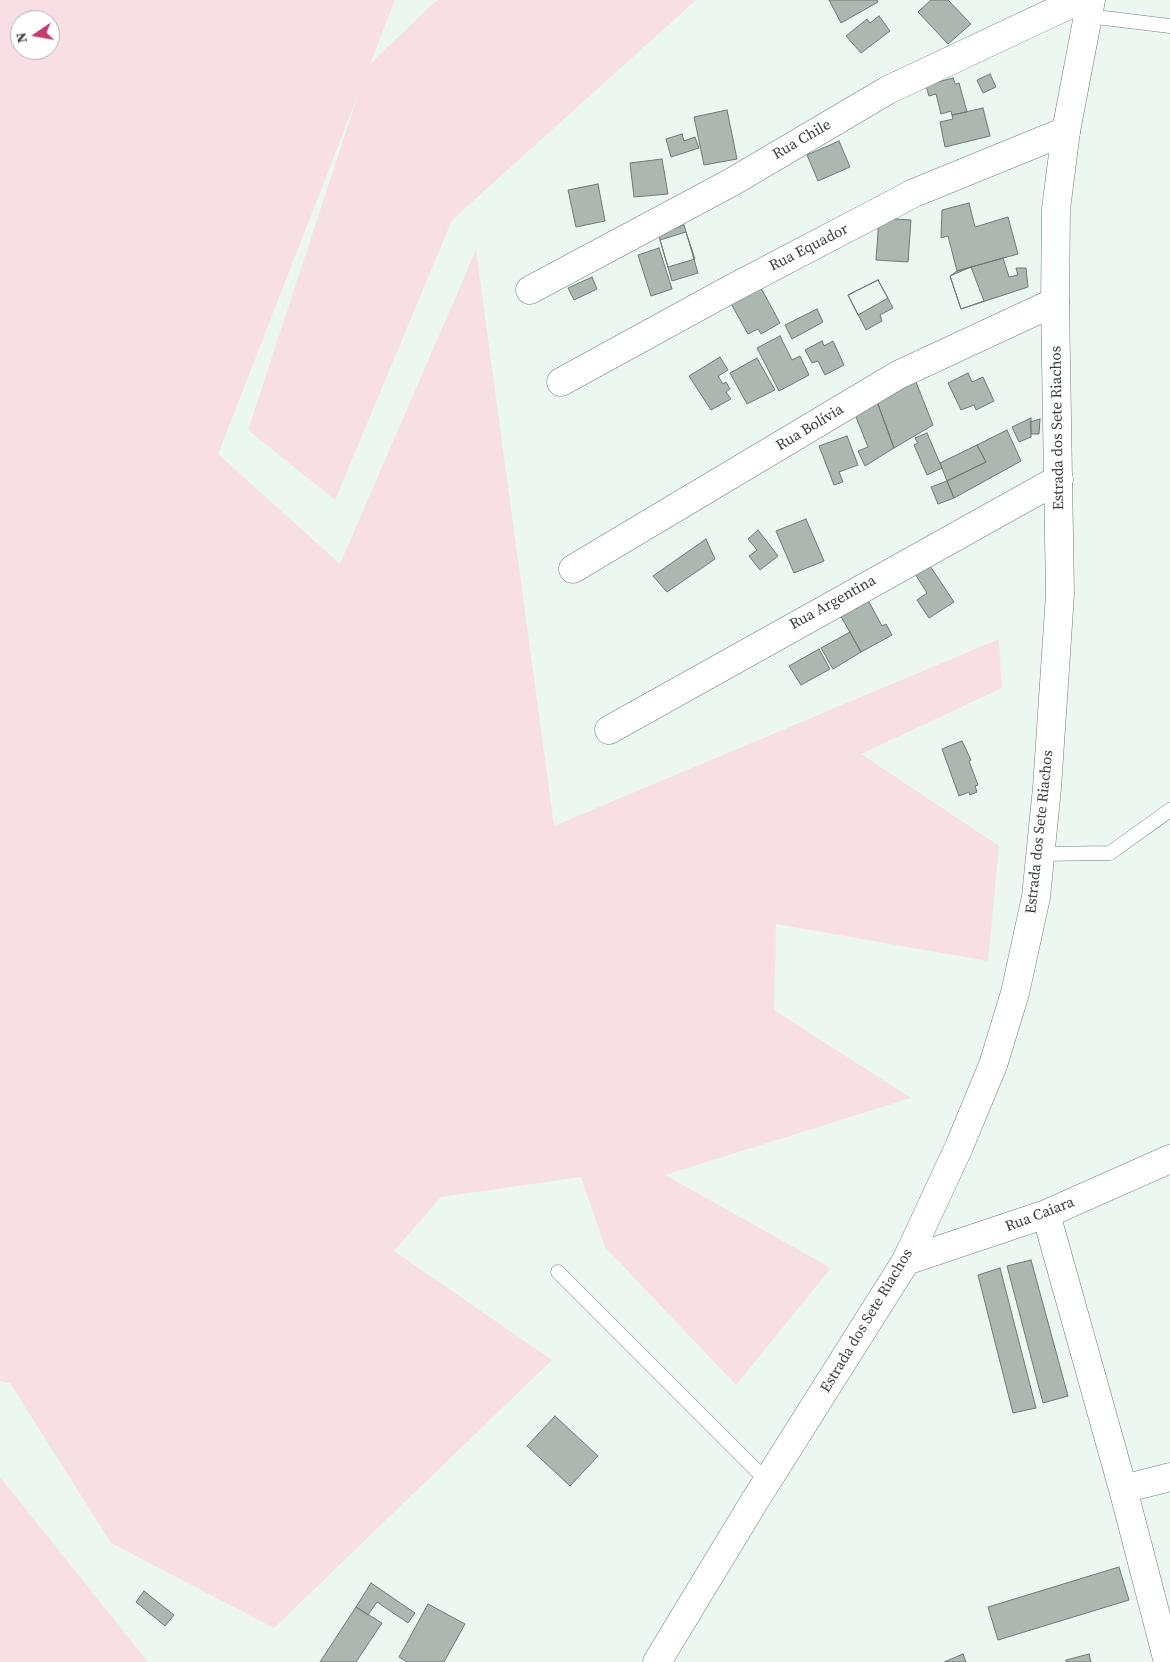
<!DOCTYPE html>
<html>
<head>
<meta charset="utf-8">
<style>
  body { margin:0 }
  #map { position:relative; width:1170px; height:1662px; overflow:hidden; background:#ecf7f2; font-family:"Source Serif 4",serif }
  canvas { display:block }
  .north { position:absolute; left:10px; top:10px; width:50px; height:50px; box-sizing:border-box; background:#fff; border:1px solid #b0b2b1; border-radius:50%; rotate:258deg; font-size:14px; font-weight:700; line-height:20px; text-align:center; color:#393e3c }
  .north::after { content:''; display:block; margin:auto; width:18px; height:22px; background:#c43971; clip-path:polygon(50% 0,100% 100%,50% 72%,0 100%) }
</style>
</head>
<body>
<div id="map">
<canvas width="1170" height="1662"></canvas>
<div class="north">N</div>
</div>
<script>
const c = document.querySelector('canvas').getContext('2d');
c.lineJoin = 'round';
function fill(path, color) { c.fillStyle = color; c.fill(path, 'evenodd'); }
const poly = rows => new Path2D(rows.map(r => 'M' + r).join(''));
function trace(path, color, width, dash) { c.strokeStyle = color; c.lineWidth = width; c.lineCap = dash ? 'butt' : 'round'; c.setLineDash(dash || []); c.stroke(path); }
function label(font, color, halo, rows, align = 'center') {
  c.font = font + ' "Source Serif 4",serif'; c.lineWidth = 4.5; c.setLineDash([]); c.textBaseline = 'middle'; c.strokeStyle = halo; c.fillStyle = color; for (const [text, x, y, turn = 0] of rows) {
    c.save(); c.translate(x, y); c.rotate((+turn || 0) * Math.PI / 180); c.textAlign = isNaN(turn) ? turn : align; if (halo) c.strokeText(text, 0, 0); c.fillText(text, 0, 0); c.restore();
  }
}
const green = poly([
  [0,0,395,0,370,64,437,0,696,0,452,220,335,500,248,430,358,95,218,454,340,564,476,250,554,826,999,639,1002,688,861,754,999,846,988,961,776,924,774,1010,911,1098,665,1175,831,1268,736,1385,605,1247,581,1177,441,1197,394,1251,552,1360,274,1628,111,1543,10,1383,0,1381],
  [20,20,50,20,50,50,20,50],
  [0,1477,148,1662,0,1662]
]);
const building = poly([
  [829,0,877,0,878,2,841,23,829,0],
  [931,0,948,0,971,24,948,44,918,12,931,0],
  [879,16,890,31,861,53,846,36,867,19,870,23,879,16],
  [990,74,996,87,983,93,977,80,990,74],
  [953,78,955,84,959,83,967,112,952,115,951,111,941,114,936,94,929,96,926,85,953,78],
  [983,108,990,136,945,147,940,122,953,119,952,115,983,108],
  [727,110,737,159,704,165,694,117,727,110],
  [682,134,684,141,695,137,699,148,671,157,666,139,682,134],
  [839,141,850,167,818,181,807,155,839,141],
  [662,159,668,194,634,197,630,163,662,159],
  [598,184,605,221,576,227,568,190,598,184],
  [969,203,975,227,1008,217,1018,254,957,271,948,236,941,238,942,210,969,203],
  [879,218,911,220,908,262,876,260,879,218],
  [684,225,698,273,672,281,658,233,684,225],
  [686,232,695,259,668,267,660,240,686,232],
  [659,248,672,289,651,296,638,255,659,248],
  [1003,258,1009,277,1018,275,1016,268,1026,268,1028,287,961,309,950,276,957,271,1003,258],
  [971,267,984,301,961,309,950,276,971,267],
  [592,277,597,289,574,300,568,288,592,277],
  [755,277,780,323,761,334,758,329,748,334,725,293,755,277],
  [878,280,893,308,880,315,882,321,866,330,848,295,878,280],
  [878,280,888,298,858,315,848,295,878,280],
  [817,309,823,322,792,339,785,325,817,309],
  [780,336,792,360,800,356,809,375,779,391,757,348,780,336],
  [822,341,824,346,833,341,844,365,825,375,818,361,812,363,805,350,822,341],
  [720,357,728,370,718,376,723,384,726,382,730,389,726,392,731,399,711,410,689,376,720,357],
  [757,358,775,390,747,404,730,373,757,358],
  [968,373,972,382,983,377,994,401,976,410,974,405,961,410,948,383,968,373],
  [914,377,933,425,894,448,874,393,914,377],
  [876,399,894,448,865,466,858,451,868,447,852,407,876,399],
  [1031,418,1031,437,1019,442,1012,427,1031,418],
  [1040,419,1039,434,1031,434,1030,422,1040,419],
  [1007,430,1021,461,954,498,947,481,986,462,977,445,1007,430],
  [927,433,942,468,927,475,914,445,918,443,915,438,927,433],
  [847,436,858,465,839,472,843,482,834,485,819,446,847,436],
  [977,445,986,462,947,481,940,463,977,445],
  [947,481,954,498,938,504,931,487,947,481],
  [806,519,824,561,794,573,776,531,806,519],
  [758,530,778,556,760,570,749,556,757,550,748,539,758,530],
  [706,539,715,559,667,592,653,576,706,539],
  [926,560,954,602,929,618,917,600,927,593,912,569,926,560],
  [863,591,882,626,886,624,892,635,861,652,835,606,863,591],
  [850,632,861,652,833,669,821,648,850,632],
  [819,649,830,669,801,685,789,666,819,649],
  [962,741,971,760,969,761,978,785,975,786,977,792,970,795,969,792,959,796,942,749,962,741],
  [1031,1260,1068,1396,1043,1403,1007,1266,1031,1260],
  [1000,1268,1036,1408,1013,1413,978,1275,1000,1268],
  [555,1416,598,1456,570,1486,527,1446,555,1416],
  [1119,1567,1129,1600,998,1640,988,1607,1119,1567],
  [371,1583,415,1613,408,1623,377,1602,368,1615,356,1607,371,1583],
  [144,1591,174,1615,165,1626,136,1602,144,1591],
  [428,1604,465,1624,444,1662,407,1662,399,1657,428,1604],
  [356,1607,382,1623,356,1662,320,1662,356,1607],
  [963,1654,966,1662,944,1662,963,1654],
  [1089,1654,1091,1662,1066,1662,1066,1660,1089,1654]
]);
const lane = poly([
  [1088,16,1170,26],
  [1040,854,1110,853,1170,810],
  [558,1272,767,1481]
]);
const street = poly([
  [530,290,732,182,888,90,1079,0],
  [561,382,729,290,914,193,1066,131],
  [573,569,898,375,1055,302],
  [609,730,1059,479],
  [1046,1214,1123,1489,1168,1662],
  [906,1261,1046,1214,1170,1159],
  [1123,1489,1170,1477]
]);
const secondary = poly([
  [657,1662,754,1502,906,1261,959,1147,993,1065,1015,993,1036,897,1047,788,1060,594,1055,302,1056,209,1066,131,1091,0]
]);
const streetNames = [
  ["Rua Chile",802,140,-30],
  ["Rua Equador",809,248,-27],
  ["Rua Bolívia",810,428,-31],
  ["Estrada dos Sete Riachos",1058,428,-91],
  ["Rua Argentina",833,603,-29],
  ["Estrada dos Sete Riachos",1040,832,-84],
  ["Rua Caiara",1040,1215,-21],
  ["Estrada dos Sete Riachos",867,1321,-59]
];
fill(green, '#f8dfe5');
fill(building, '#acb7b1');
trace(building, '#6f7974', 1);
trace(lane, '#727c77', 15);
trace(street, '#727c77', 29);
trace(secondary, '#727c77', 29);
trace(lane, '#fff', 14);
trace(street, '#fff', 28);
trace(secondary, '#fff', 28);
label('15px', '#393e3c', '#fff', streetNames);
</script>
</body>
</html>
